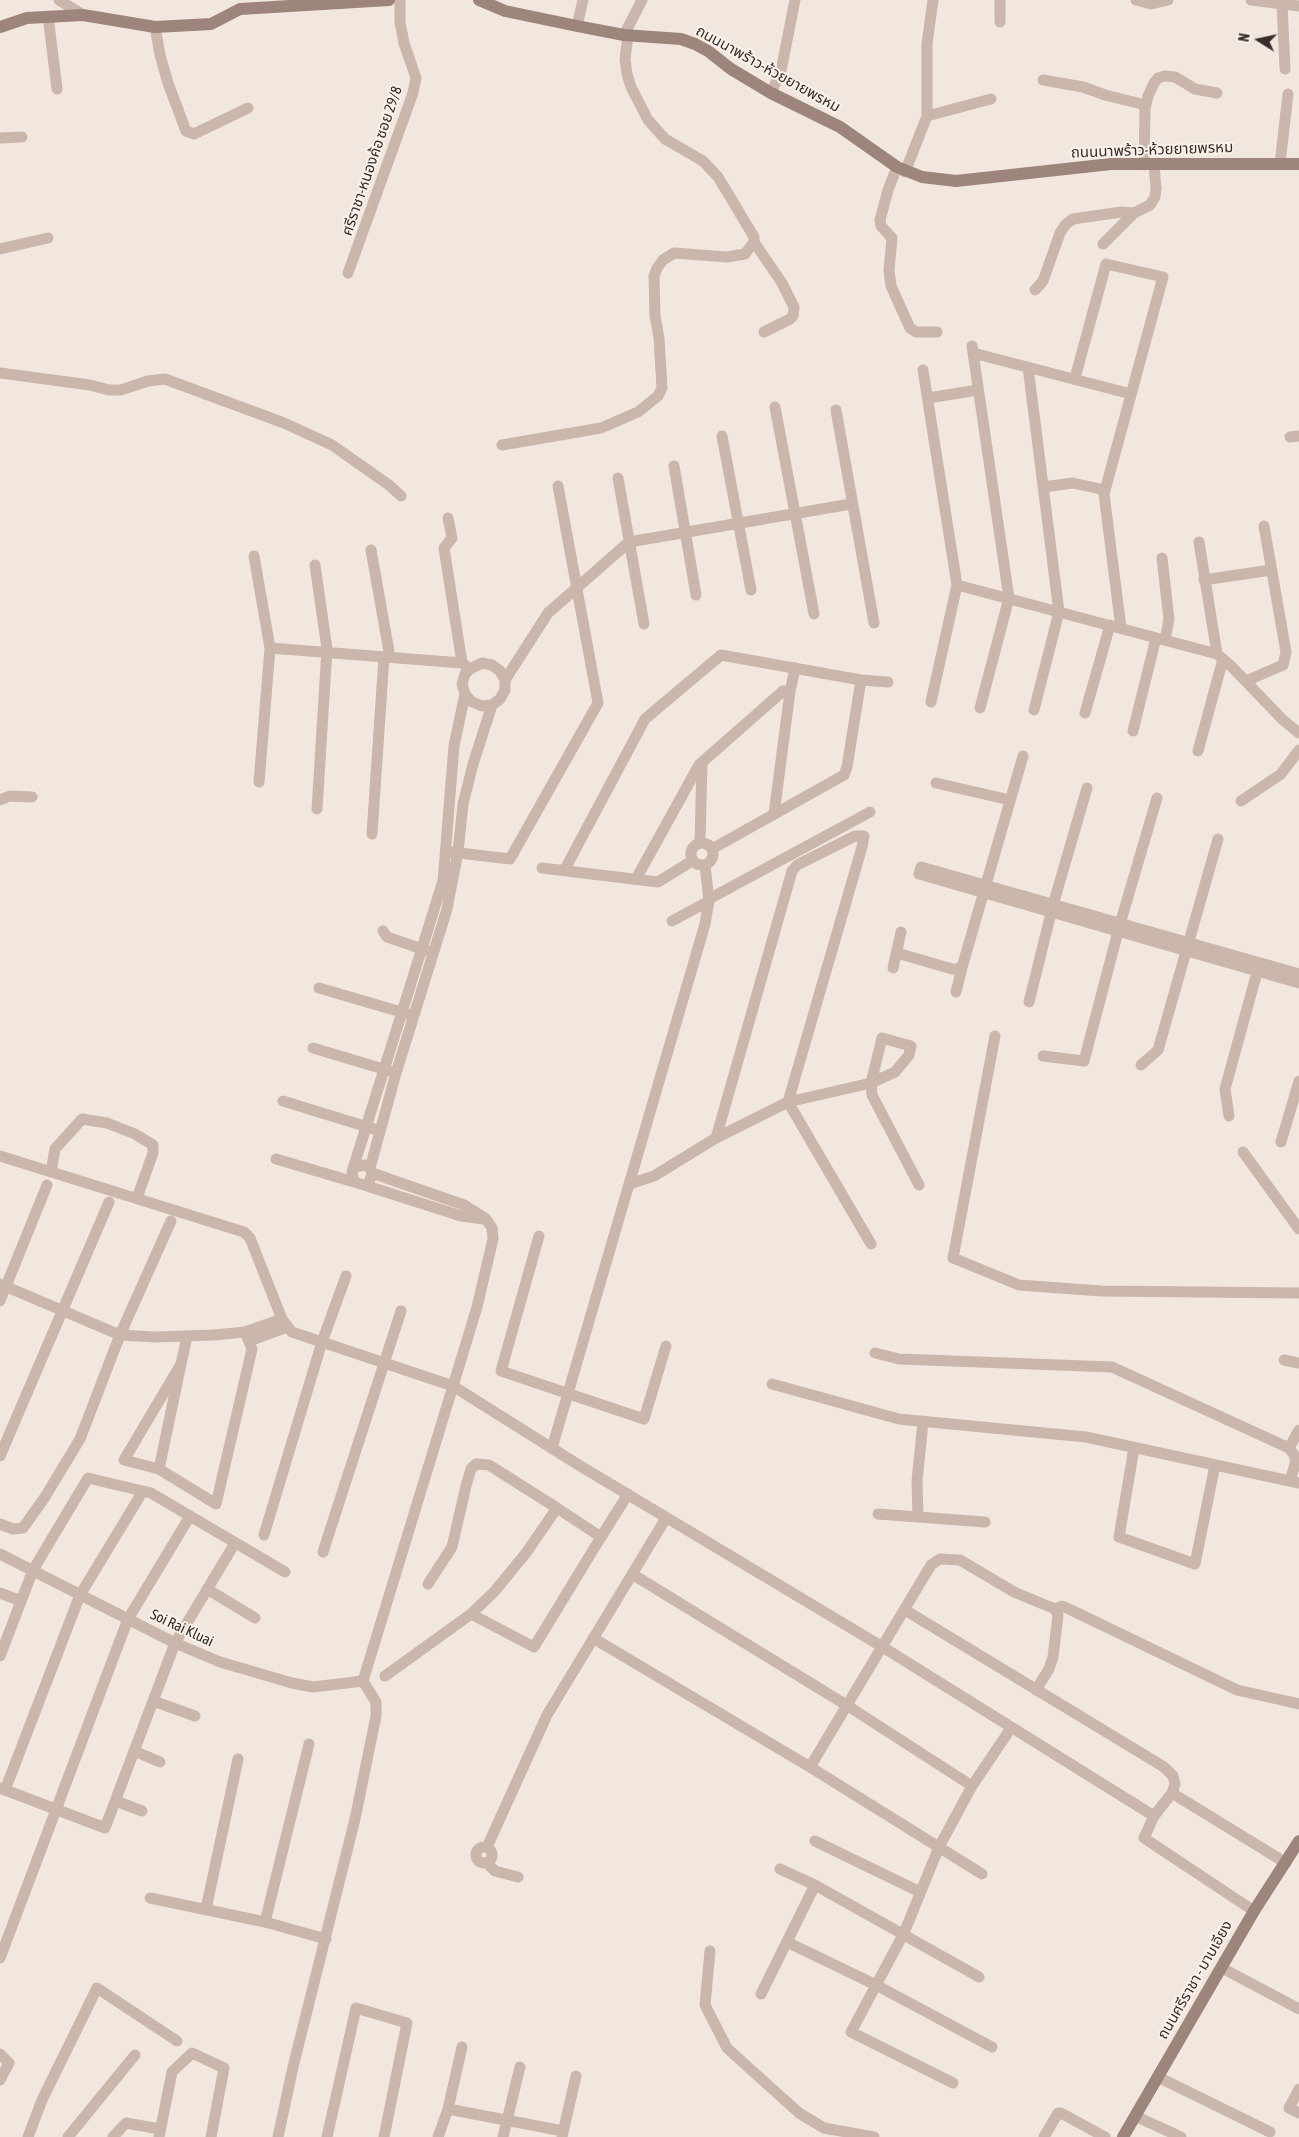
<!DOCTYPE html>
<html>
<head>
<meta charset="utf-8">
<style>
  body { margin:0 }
  #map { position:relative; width:1299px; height:2137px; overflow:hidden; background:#f2e7df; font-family:"Asap Condensed",sans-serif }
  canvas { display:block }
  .north { position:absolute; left:1234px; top:15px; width:50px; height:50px; -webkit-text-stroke:4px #f9f2eb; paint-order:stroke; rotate:280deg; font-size:14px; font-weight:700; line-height:20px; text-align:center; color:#382d2a }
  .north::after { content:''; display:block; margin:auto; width:18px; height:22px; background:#382d2a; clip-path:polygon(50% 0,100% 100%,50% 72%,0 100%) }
</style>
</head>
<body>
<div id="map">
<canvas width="1299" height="2137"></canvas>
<div class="north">N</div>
</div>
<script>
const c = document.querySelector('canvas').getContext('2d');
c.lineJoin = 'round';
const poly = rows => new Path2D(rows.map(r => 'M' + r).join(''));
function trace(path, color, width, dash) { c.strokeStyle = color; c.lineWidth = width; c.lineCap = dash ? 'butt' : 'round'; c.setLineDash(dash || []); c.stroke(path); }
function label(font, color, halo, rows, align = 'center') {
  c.font = font + ' "Asap Condensed","Noto Sans Thai",sans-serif'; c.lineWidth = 4; c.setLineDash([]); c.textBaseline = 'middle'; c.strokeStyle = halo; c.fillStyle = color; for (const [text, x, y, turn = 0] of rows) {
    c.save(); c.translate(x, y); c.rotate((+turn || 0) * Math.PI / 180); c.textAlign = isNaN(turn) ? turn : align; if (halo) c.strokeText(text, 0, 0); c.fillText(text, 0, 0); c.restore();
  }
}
const street = poly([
  [59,0,83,15],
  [1136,0,1151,4,1168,0],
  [1251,0,1299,6],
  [1282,4,1285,69],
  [48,16,57,89],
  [1000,22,1000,0],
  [577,26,583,0],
  [155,27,160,55,168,83,186,131,194,134,248,108],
  [624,35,642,0],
  [1043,80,1083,87,1105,95,1142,104,1145,109,1144,165],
  [771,93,781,71,795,0],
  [1145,109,1148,96,1154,83,1158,78,1165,76,1175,77,1195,89,1217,93],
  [927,116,991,99],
  [0,138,22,137],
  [1280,164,1288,94],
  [897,167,888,190,880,220,881,226,892,238,889,270,891,286,910,328,916,332,937,332],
  [905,172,927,116,927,44,933,0],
  [754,242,782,283,794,307,793,316,790,319,764,332],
  [1103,244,1134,213,1150,205,1155,197,1156,188,1154,165],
  [0,249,48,238],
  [348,273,413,93,416,78,404,43,400,22,400,0],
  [1035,290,1043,281,1060,233,1066,224,1073,219,1121,212,1134,213],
  [972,346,1009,598,980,708],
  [973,353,1131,394],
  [1028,367,1059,612,1034,710],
  [923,370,957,585,931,702],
  [0,373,90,385,109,390,121,390,148,381,165,379,284,423,332,445,389,485,401,496],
  [1075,378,1106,264,1163,277,1104,494,1121,628],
  [928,398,978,390],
  [775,407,814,614],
  [836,410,874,623],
  [722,436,751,590],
  [1290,437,1299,436],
  [502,445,601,428,638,412,658,396,662,388,659,338,655,316,654,276,657,268,663,260,674,253,727,257,745,254,754,242,754,237,718,177,703,161,665,139,648,120,631,87,627,74,625,59,628,36],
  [674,466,696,595],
  [618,478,644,624],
  [1043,487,1073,483,1105,490],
  [448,518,452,538,444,548,462,663],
  [1199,542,1217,654],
  [371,550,390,657],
  [254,556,270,648,259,782],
  [1162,558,1169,619,1165,640],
  [315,565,327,649,317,809],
  [1204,580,1271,570],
  [957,585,1217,654,1231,666,1283,720,1299,733],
  [270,648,462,663,470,669],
  [505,680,500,671,492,665,482,663,470,669,465,674,462,684,465,694,472,702,482,706,492,705,500,699,505,690,505,680,548,613,629,542,851,504],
  [1246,681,1283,665,1286,652,1264,526],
  [1085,713,1110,625],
  [1133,731,1156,638],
  [1198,751,1223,659],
  [936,783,1010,800],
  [0,800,10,796,32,797],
  [1241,801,1281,774,1299,750],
  [774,814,790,692],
  [372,834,384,657],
  [700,842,702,762],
  '691 854a11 11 0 1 1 22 0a11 11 0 1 1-22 0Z',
  [712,849,844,775,847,767,861,680,888,682],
  [451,852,510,859,598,703,558,486],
  [542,868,658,882,692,861],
  [565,869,645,719,721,655,861,680],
  [636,879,699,765,783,691,790,692,795,668],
  [709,899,870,812],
  [672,921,709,901],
  [383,931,387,937,428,951],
  [897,953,952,969,959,969,963,964,1023,756],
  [893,968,901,932],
  [1299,974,921,867,919,874,1299,983],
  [319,988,408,1014],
  [956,992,963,964],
  [1029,1002,1053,905,1087,788],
  [995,1036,953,1258,1019,1285,1101,1291,1299,1293],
  [313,1048,390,1071],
  [1043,1056,1084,1061,1120,924,1157,798],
  [1141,1065,1158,1050,1218,839],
  [283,1101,374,1129],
  [1229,1116,1225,1089,1259,965],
  [716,1138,792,871,797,865,855,836,864,836,862,847,788,1102,871,1244],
  [1281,1142,1299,1081],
  [1243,1152,1299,1229],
  [0,1156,244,1232,250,1238,282,1319,292,1332,453,1386,477,1307,493,1239,492,1228,486,1219,464,1205,372,1173],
  [276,1159,354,1182],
  [355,1167,365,1165,370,1168,372,1173,369,1183,364,1185,354,1182,352,1172,443,881,454,746,465,694],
  [370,1168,396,1073,447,909,458,852,463,804,473,764,492,705],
  [51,1172,55,1149,82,1119,107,1123,135,1134,153,1145,153,1153,137,1198],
  [629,1184,654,1176,716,1138,788,1102,871,1083,895,1072,909,1055,911,1046,882,1038,871,1083,872,1095,919,1185],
  [364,1185,461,1216,484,1219],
  [539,1236,501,1371,644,1419,666,1346],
  [0,1284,120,1335,155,1337,214,1335,245,1332,282,1319],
  [0,1301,47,1185],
  [249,1341,287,1327],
  [875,1353,899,1359,1112,1367,1289,1448,1295,1456,1295,1464,1290,1481],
  [1284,1360,1299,1363],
  [181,1364,124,1460,159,1469,181,1364,187,1337],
  [772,1384,899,1419,1086,1437,1299,1483],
  [552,1448,705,924,709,901,705,865],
  [1134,1448,1119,1537,1195,1564,1215,1465],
  [1289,1448,1299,1430],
  [0,1456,109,1202],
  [159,1469,216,1504,252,1349,245,1332],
  [878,1514,985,1522],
  [918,1517,917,1481,923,1422],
  [0,1524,13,1529,23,1528,45,1497,80,1439,120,1335,171,1221],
  [264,1535,322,1342,346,1276],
  [323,1552,401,1311],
  [0,1554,175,1643,220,1662,292,1683,313,1687,363,1681],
  [632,1574,848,1706,972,1786],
  [428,1584,452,1547,466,1486,471,1469,476,1464,489,1465,557,1508],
  [207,1589,255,1618],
  [0,1593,21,1601],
  [1055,1609,1062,1606,1069,1609,1237,1690,1299,1704],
  [905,1610,1164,1767,1173,1776,1175,1784,1172,1793,1154,1816,1144,1838,1254,1911],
  [471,1614,534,1647,601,1537],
  [593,1638,810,1767,982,1874],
  [0,1656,33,1570,88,1478,151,1493,285,1572],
  [385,1676,471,1614,494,1592,526,1553,557,1508,601,1537,628,1494],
  [153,1701,195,1716],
  [134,1751,160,1762],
  [810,1767,931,1565,940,1559,960,1560,1014,1592,1055,1609,1058,1615,1053,1657,1049,1669,1036,1690],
  [0,1788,105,1828,175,1643,235,1543],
  [5,1790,80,1595,143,1491],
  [1172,1793,1286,1863],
  [116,1801,142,1811],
  [815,1841,920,1892],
  '476 1855a8 8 0 1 1 16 0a8 8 0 1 1-16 0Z',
  [487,1847,547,1715,666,1518],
  [487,1863,495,1871,518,1877],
  [780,1869,815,1885],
  [150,1898,265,1922,326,1939],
  [206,1909,238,1759],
  [265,1922,309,1744],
  [787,1942,876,1985,992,2047],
  [710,1951,705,2005,727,2048,799,2113,824,2128,874,2137],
  [0,1958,128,1619,190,1516],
  [1222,1968,1299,2009],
  [761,1994,815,1885,979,1977],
  [462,2047,448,2109,563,2131],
  [0,2054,9,2063,0,2080],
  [1158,2077,1270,2132],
  [953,2083,851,2032,904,1933,939,1847,972,1786,1011,1728],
  [1299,2089,1289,2108,1299,2113],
  [1135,2116,1181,2137],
  [28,2137,42,2100,97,1988,177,2041],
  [68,2137,135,2055],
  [113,2137,126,2123,160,2129],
  [159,2137,172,2072,192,2053,224,2068,211,2137],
  [278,2137,293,2067,355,1819,376,1716,376,1702,363,1681,453,1386,577,1464,881,1646,1154,1816],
  [327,2137,356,2008,407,2023,384,2137],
  [438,2137,448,2109],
  [503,2137,520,2067],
  [562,2137,576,2076],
  [1044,2137,1058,2113,1061,2113,1105,2137]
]);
const secondary = poly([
  [479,0,505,11,577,26,624,35,681,39,695,44,708,51,731,69,771,93,840,127,897,167,922,177,956,181,1111,164,1299,164],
  [0,27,27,18,83,15,155,27,211,24,240,9,389,0],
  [1123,2137,1254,1911,1299,1841]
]);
const streetNames = [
  ["ถนนนาพร้าว-ห้วยยายพรหม",768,69,29],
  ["ถนนนาพร้าว-ห้วยยายพรหม",1152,150,-2],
  ["ศรีราชา-หนองค้อ ซอย 29/8",372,161,-71],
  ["Soi Rai Kluai",182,1628,25],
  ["ถนนศรีราชา - มาบเอียง",1195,1980,-60]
];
trace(street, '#cab6ab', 11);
trace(secondary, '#9d857c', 12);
label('15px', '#382d2a', '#f9f2eb', streetNames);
</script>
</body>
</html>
